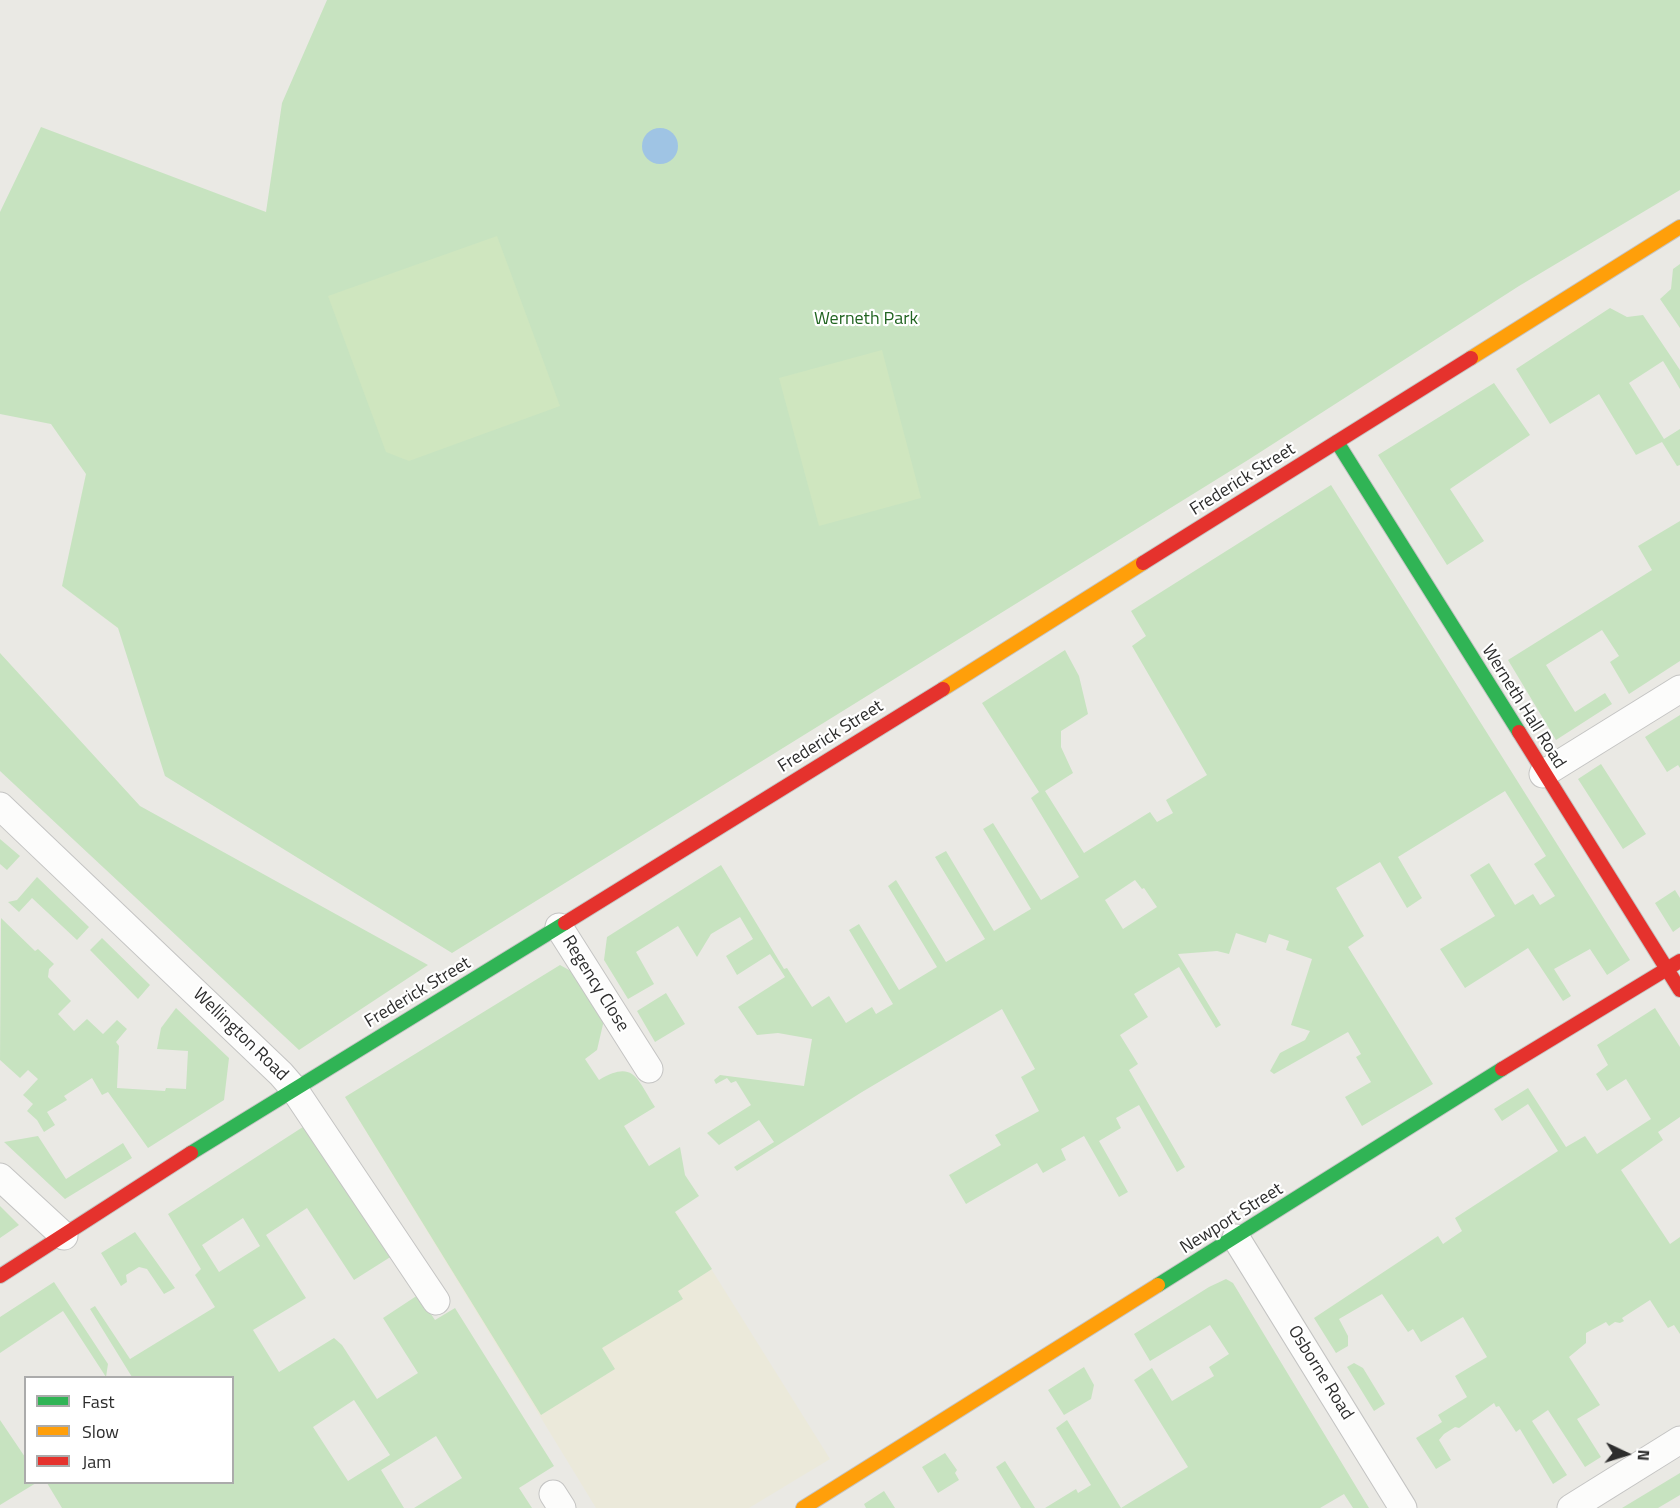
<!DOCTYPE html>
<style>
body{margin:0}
#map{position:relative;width:1680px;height:1508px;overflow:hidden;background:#eae9e4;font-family:"Titillium Web",sans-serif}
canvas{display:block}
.legend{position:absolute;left:24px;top:1376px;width:210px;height:108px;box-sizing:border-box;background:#fff;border:2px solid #ababab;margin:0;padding:8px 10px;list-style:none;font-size:18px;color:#2d2d2d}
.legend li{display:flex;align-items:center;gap:12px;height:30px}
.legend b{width:30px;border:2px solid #ababab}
.north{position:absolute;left:1596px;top:1424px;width:60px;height:60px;-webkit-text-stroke:4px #fff;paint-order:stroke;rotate:94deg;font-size:16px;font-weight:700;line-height:24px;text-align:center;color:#2d2d2d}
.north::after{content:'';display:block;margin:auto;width:21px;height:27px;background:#2d2d2d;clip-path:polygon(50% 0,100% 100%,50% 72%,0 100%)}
</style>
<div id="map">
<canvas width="1680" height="1508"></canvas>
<ul class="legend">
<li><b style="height:8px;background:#30b455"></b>Fast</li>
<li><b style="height:8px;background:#ff9f0a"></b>Slow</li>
<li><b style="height:8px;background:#e5322d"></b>Jam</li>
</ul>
<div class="north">N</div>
</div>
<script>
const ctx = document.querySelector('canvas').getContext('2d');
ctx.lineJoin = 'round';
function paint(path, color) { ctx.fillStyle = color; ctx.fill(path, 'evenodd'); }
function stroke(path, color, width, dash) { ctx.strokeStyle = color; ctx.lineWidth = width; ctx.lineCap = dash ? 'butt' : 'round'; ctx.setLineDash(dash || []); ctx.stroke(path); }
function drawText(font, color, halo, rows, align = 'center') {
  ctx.font = font + ' "Titillium Web",sans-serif'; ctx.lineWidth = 4.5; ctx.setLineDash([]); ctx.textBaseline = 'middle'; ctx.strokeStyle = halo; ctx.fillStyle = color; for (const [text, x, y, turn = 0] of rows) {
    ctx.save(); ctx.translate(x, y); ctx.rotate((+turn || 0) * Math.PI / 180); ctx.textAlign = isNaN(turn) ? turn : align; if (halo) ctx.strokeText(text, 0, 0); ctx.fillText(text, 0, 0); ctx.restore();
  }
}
const education = new Path2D(`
 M 345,1097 L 675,1211 L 830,1459 L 749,1508 L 596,1508 Z`);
const green = new Path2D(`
 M 327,0 L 1680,0 L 1680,190 L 1519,286 L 1248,460 L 452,953 L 165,776 L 118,628 L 62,586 L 86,474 L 51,424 L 0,414 L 0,212 L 41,127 L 266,212 L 282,103 Z
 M 1680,264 L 1680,328 L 1660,299 L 1671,289 L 1673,269 Z
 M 1610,308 L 1627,317 L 1643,315 L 1680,370 L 1680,389 L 1663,361 L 1629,383 L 1664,439 L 1680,429 L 1680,465 L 1677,466 L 1662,442 L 1636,455 L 1599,394 L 1550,424 L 1516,369 Z
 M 1494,383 L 1530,435 L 1450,489 L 1484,541 L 1447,565 L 1378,455 Z
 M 1331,485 L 1630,960 L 1607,975 L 1590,949 L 1554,969 L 1571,996 L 1563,1001 L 1528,948 L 1465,988 L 1440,949 L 1495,916 L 1470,875 L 1489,863 L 1515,905 L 1533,894 L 1540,905 L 1555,896 L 1534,864 L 1546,856 L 1505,791 L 1398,857 L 1422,898 L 1407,908 L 1380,862 L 1336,888 L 1364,936 L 1348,947 L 1433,1084 L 1362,1126 L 1345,1097 L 1371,1082 L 1356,1057 L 1361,1054 L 1348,1032 L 1274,1074 L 1270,1071 L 1280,1053 L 1305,1040 L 1310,1031 L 1291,1025 L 1312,959 L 1286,950 L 1289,941 L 1269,934 L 1266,943 L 1236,933 L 1229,954 L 1217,951 L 1178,954 L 1221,1025 L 1216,1028 L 1179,967 L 1134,994 L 1148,1017 L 1120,1035 L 1138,1064 L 1129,1070 L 1185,1167 L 1177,1172 L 1139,1105 L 1116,1118 L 1121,1128 L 1099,1141 L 1128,1192 L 1119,1197 L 1084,1136 L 1061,1149 L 1066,1160 L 1043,1173 L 1037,1163 L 966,1204 L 949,1175 L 1001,1145 L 995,1135 L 1039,1111 L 1021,1077 L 1035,1069 L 1002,1009 L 862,1092 L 737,1171 L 734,1167 L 774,1142 L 759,1120 L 719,1145 L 707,1133 L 751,1105 L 736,1081 L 731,1083 L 727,1078 L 716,1084 L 714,1080 L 720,1075 L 804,1086 L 812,1039 L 778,1033 L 757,1035 L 738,1007 L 785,977 L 770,954 L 737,975 L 726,956 L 753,939 L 740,917 L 711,934 L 697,957 L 678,926 L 636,952 L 654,984 L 628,999 L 604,960 L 607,937 L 721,865 L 784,969 L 787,968 L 812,1007 L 829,996 L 846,1023 L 872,1007 L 876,1014 L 893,1004 L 849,930 L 859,924 L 899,990 L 937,967 L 888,886 L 896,880 L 946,962 L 985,939 L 935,857 L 946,851 L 994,931 L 1031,909 L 983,829 L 993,823 L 1041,900 L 1079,877 L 1031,798 L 1039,792 L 982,703 L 1065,650 L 1079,676 L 1088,714 L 1061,731 L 1061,747 L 1073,773 L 1045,791 L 1084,853 L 1150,812 L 1157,822 L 1173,813 L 1166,800 L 1207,775 L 1132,646 L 1146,636 L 1131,611 ZM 1135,880 L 1142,889 L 1144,888 L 1157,907 L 1123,929 L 1105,900 Z
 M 1680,521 L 1680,661 L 1629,694 L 1610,662 L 1619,656 L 1602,630 L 1546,665 L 1575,712 L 1605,693 L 1612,704 L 1556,740 L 1508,660 L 1652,570 L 1638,546 Z
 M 0,653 L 140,806 L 428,965 L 299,1050 L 0,771 Z
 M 1680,715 L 1680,768 L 1678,765 L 1667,772 L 1645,737 Z
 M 1601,764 L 1646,834 L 1623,849 L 1578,779 Z
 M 0,839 L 20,856 L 7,870 L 0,864 Z
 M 37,877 L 89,927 L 77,940 L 32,898 L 19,912 L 8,902 L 17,900 Z
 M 1675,890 L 1680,898 L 1680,927 L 1673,932 L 1655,903 Z
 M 1,918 L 35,951 L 38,949 L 54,964 L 49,969 L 48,977 L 71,1001 L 58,1014 L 74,1031 L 87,1019 L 103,1034 L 117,1020 L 127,1029 L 116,1042 L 119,1046 L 117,1088 L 165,1091 L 166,1088 L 186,1089 L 188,1051 L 157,1049 L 161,1028 L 176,1008 L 229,1058 L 224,1100 L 148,1148 L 108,1092 L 102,1095 L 92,1078 L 64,1096 L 67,1100 L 47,1112 L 55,1125 L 44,1132 L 37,1120 L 27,1111 L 33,1104 L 23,1095 L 38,1079 L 28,1070 L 20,1078 L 0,1060 Z
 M 102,938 L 150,985 L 138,999 L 90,950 Z
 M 560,965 L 578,975 L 604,1020 L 597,1050 L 585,1059 L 599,1080 C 634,1059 637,1079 655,1107 L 624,1126 L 649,1166 L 680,1147 L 685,1175 L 699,1196 L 675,1212 L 712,1269 L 678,1291 L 683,1299 L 602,1348 L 615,1369 L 541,1415 L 345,1097 Z
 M 666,993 L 685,1024 L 655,1042 L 637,1011 Z
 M 1655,1008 L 1680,1047 L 1680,1117 L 1658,1132 L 1663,1140 L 1621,1170 L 1670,1244 L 1680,1237 L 1680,1334 L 1674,1325 L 1668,1328 L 1650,1300 L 1622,1318 L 1624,1321 L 1620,1323 L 1615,1322 L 1609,1326 L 1606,1322 L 1586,1333 L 1586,1343 L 1569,1357 L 1600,1405 L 1577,1419 L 1601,1457 L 1585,1467 L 1548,1410 L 1532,1421 L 1567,1475 L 1553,1484 L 1520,1429 L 1516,1432 L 1499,1406 L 1496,1407 L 1494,1403 L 1459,1428 L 1455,1427 L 1444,1434 L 1439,1440 L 1451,1460 L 1436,1469 L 1416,1438 L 1442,1422 L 1438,1415 L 1467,1397 L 1455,1376 L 1487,1357 L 1463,1317 L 1421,1342 L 1413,1329 L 1408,1332 L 1382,1294 L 1339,1319 L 1348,1336 L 1348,1346 L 1336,1353 L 1314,1318 L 1438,1236 L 1443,1244 L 1462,1231 L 1455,1218 L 1558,1151 L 1528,1104 L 1502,1121 L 1494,1109 L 1528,1088 L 1566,1147 L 1585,1136 L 1597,1154 L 1651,1119 L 1626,1079 L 1607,1091 L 1596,1074 L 1608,1065 L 1597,1045 Z
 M 306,1125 L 392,1256 L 354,1280 L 307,1208 L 266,1235 L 306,1298 L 253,1330 L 279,1372 L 334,1338 L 342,1345 L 377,1399 L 418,1373 L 383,1318 L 418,1295 L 435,1320 L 455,1308 L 554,1466 L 519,1488 L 532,1508 L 414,1508 L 462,1478 L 436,1436 L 381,1470 L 404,1508 L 62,1508 L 47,1483 L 232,1482 L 232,1378 L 132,1377 L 90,1309 L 95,1306 L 130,1359 L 215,1307 L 195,1275 L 201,1269 L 168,1214 ZM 243,1218 L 260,1246 L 219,1272 L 202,1245 ZM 354,1400 L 390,1455 L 348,1481 L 313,1427 Z
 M 38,1136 L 66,1179 L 123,1143 L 132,1158 L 65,1199 L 4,1142 Z
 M 0,1206 L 19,1225 L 0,1238 Z
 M 135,1232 L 175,1288 L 164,1294 L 147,1269 L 139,1267 L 126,1275 L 127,1282 L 121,1286 L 101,1253 Z
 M 1226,1279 L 1233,1283 L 1369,1508 L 1353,1508 L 1344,1494 L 1320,1508 L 1045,1508 L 1076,1489 L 1078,1493 L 1091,1485 L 1056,1428 L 1067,1420 L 1121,1508 L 1188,1467 L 1134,1380 L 1152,1368 L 1172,1401 L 1214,1376 L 1209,1367 L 1229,1354 L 1210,1325 L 1150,1361 L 1134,1334 L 1209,1287 Z
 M 54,1282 L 108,1364 L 106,1377 L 63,1311 L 0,1353 L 0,1317 Z
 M 1354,1363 L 1363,1368 L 1385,1404 L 1374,1411 L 1347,1367 Z
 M 1084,1367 L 1094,1385 L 1091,1399 L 1064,1415 L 1048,1390 Z
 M 0,1420 L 25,1457 L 26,1482 L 36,1483 L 0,1505 Z
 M 945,1453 L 957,1470 L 955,1473 L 959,1480 L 938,1493 L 922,1467 Z
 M 1005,1461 L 1035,1508 L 1021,1508 L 996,1467 Z
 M 1680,1473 L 1680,1495 L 1658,1508 L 1622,1508 Z
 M 884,1491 L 895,1508 L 866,1508 L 864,1504 Z`);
const pitch = new Path2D(`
 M 497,236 L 560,406 L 409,461 L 386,452 L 328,296 Z
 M 882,350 L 921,498 L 819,526 L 779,378 Z`);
const water = new Path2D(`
 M642 146a18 18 0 1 1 36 0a18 18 0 1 1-36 0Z`);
const street = new Path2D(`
 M 1543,774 L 1680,689
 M 0,806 L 281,1074 L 294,1089 L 436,1301
 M 559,927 L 649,1069
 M 0,1177 L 64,1236
 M 1236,1238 L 1403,1508
 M 553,1494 L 562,1508
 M 1571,1508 L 1680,1440`);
const fast = new Path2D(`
 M 1337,442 L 1519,732
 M 191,1153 L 565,923
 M 1158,1285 L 1502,1069`);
const slow = new Path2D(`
 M 1471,358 L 1680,227
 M 943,689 L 1143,563
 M 803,1508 L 1158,1285`);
const jam = new Path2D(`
 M 1143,563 L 1471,358
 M 1519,732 L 1680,990
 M 565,923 L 943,689
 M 1502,1069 L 1680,961
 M 0,1276 L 191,1153`);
const parkNames = [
 ["Werneth Park",866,320]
];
const streetNames = [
 ["Frederick Street",1243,480,-32],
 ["Werneth Hall Road",1523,707,58],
 ["Frederick Street",831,737,-32],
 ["Regency Close",595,984,58],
 ["Frederick Street",418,993,-31],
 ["Wellington Road",240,1035,44],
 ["Newport Street",1232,1219,-32],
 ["Osborne Road",1320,1373,58]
];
paint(education, '#ebe9da');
paint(green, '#c7e3c0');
paint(pitch, '#cfe6bf');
paint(water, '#9fc4e4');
stroke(street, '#c4c4c3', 29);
stroke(fast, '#c4c4c3', 16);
stroke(slow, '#c4c4c3', 16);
stroke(jam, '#c4c4c3', 16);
stroke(street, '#fcfcfb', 27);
stroke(fast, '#30b455', 14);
stroke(slow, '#ff9f0a', 14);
stroke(jam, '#e5322d', 14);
drawText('18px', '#226522', '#fff', parkNames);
drawText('18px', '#2d2d2d', '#fff', streetNames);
</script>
